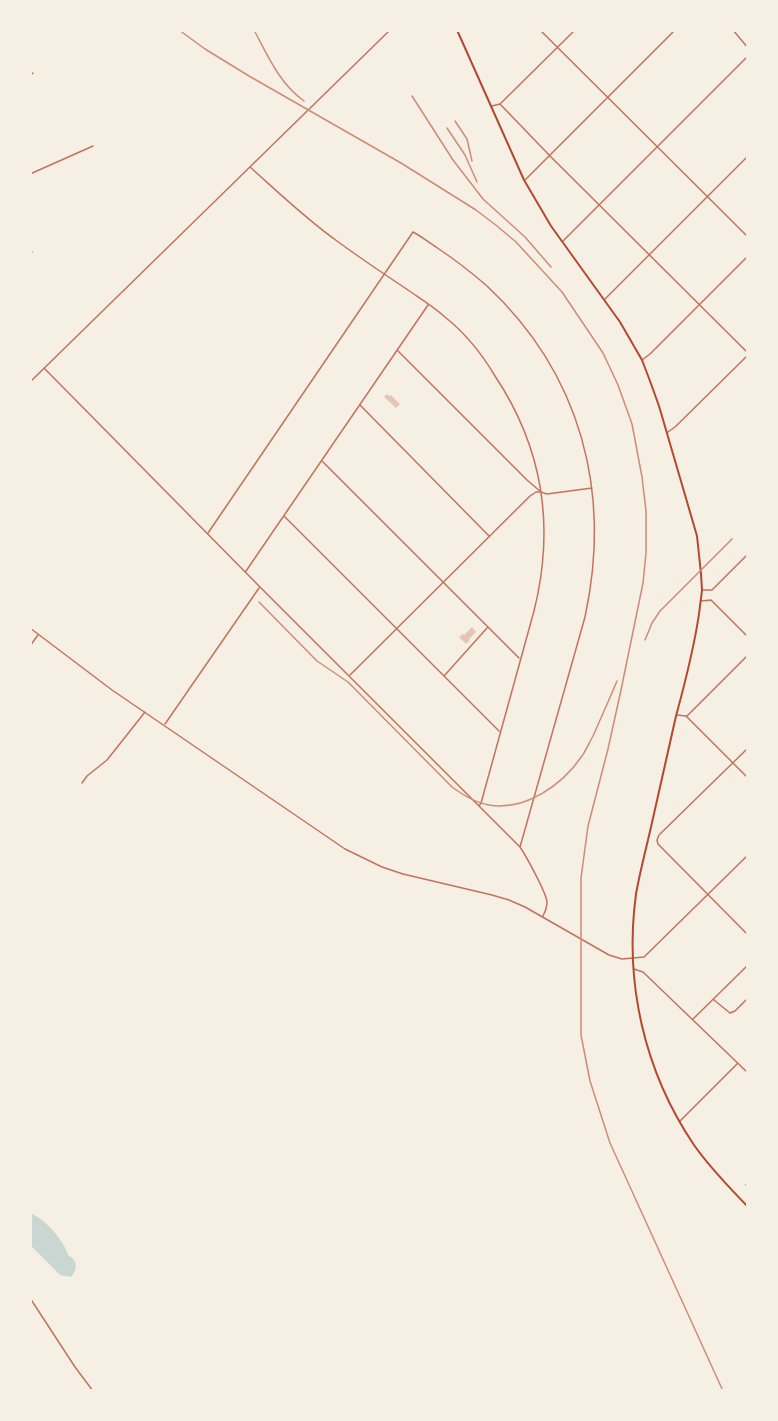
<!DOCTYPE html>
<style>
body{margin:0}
#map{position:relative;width:778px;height:1421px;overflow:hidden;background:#f6efe4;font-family:"PT Sans",sans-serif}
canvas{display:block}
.frame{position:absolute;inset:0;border:32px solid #f6efe4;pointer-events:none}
</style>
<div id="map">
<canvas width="778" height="1421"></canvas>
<div class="frame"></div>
</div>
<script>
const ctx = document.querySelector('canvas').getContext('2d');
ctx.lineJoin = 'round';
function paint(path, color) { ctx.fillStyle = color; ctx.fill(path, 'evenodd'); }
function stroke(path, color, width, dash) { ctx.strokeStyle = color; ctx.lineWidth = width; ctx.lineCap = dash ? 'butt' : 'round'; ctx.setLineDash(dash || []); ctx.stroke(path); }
const water = new Path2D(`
 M 32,1214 C 45,1219 65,1242 68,1255 C 78,1261 78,1268 71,1277 L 60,1275 L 30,1245 L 30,1218 Z`);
const building = new Path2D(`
 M 387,394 L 389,396 L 391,395 L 400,404 L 396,408 L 384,397 Z
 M 472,627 L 476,632 L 469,639 L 470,640 L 466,644 L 459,637 L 463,634 L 464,635 Z`);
const minor = new Path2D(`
 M 540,30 L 748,237
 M 30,76 L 33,73
 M 500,104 L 550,156 L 748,353
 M 492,106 L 500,104 L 575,30
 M 250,167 C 278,192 306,219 337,241 C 360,258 384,274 408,290 C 421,299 434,307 445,317 C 465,333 482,354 495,376 C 543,448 555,527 534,611 L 481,803 L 479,806
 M 30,174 L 93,146
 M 525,180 L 675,30
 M 563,241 L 748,56
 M 30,252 L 32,252
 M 605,299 L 748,156
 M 398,351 L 527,480 L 541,492 L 547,494 L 592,488
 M 642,360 L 650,354 L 748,256
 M 44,368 L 260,587 L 520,847 C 526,856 546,892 547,902 C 547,907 545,912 543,916
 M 30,382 L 390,30
 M 360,405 L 489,536
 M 668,432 L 675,427 L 748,355
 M 322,461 L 519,658
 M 284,516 L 499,731
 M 208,533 L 413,232 C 421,236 428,242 436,247 C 454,259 471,272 487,286 C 581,374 612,492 585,617 L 520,847
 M 246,571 L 428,305
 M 701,601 L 711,600 L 748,637
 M 30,628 L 112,690 L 345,849 L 382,867 L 403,874 L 492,895 L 509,900 L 525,907 L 609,955 L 622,959 L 644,957 L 748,855
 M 30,646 L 38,635
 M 350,675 L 530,496 L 536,492 L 539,492
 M 444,676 L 487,628
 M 677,715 L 686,716 L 748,778
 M 687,716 L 748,655
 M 165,724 L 259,588
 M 82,783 L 87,776 L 107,760 L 145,712
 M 660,834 L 748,748
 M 659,835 L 657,840 L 658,844 L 748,935
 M 634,969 L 643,972 L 748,1073
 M 714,1000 L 730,1013 L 735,1011 L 748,998
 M 693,1019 L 748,965
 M 680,1121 L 738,1063
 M 746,1185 L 748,1182
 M 30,1298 L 75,1367 L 93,1391`);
const tertiary = new Path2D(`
 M 733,30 L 748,48
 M 703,590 L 712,590 L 748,554`);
const primary = new Path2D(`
 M 457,30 L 524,180 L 551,226 L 620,322 L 642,360 L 650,381 L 659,406 L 697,536 L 701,574 L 702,590 L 699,614 C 694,648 685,683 676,716 C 668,753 659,790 651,827 C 646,849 640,871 636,894 C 624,982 644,1071 694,1145 C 710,1168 729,1187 748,1207`);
const rail = new Path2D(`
 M 179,30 L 205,49 L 249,76 L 401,163 L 476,210 L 497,226 L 516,242 L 562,292 L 603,353 L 618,385 L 632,424 L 642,477 L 646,511 L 646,553 L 643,583 L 621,690 L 608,749 L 588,826 L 581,878 L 581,1035 L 590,1081 L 610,1143 L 723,1391
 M 254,30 C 268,56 279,83 304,101
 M 412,96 L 453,160 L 483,199 L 525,237 L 551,267
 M 455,121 L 467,139 L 472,161
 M 447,128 L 465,155 L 477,182
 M 259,602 L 317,661 L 348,682 L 452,787 C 463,795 476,803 489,805 C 526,811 562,785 582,756 C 586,750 589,743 593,736 C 601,718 609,700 617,681
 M 645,640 L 652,623 L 660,611 L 732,539`);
paint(water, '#c9d6d2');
paint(building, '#e6c5b7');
stroke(minor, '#c5725c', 1.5);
stroke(tertiary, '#c5725c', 1.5);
stroke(primary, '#b5482f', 2);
stroke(rail, '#cf8b77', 1.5);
</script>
